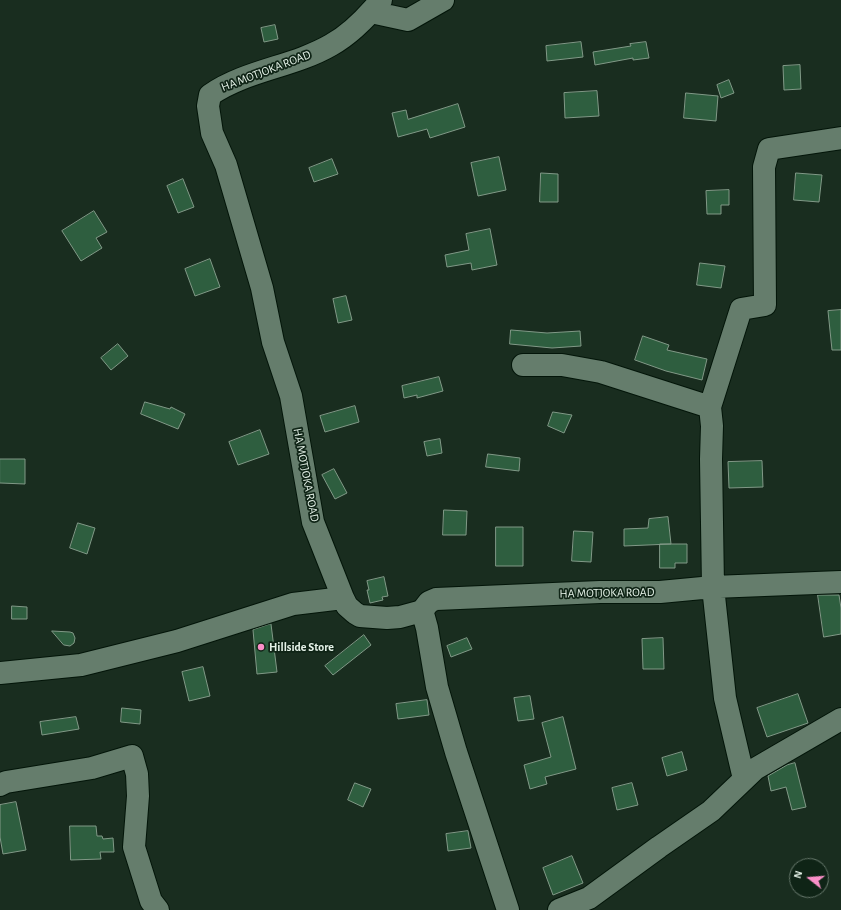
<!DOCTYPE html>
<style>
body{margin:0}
#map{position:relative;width:841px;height:910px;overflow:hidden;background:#192d1f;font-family:"Alegreya Sans",sans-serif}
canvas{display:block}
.north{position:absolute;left:789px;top:858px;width:40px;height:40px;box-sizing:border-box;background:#0f2416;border:1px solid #65766a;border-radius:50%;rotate:287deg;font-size:11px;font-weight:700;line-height:16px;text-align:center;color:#e5f2e8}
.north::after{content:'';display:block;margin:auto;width:14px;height:18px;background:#fa8fc8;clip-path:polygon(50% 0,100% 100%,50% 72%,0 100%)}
</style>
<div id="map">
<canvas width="841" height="910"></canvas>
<div class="north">N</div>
</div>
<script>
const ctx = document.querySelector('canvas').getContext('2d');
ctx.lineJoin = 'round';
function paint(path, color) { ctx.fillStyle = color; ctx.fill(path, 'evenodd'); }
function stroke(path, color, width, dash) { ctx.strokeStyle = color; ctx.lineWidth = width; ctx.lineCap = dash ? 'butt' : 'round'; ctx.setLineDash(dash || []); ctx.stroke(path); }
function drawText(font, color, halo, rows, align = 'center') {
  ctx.font = font + ' "Alegreya Sans",sans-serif'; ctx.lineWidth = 3.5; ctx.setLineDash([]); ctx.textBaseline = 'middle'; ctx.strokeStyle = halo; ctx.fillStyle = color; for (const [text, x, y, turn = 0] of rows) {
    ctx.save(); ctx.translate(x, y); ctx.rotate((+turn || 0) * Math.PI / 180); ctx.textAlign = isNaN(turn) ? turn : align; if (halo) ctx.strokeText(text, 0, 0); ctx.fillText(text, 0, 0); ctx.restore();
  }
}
const building = new Path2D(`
 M 275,25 L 278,39 L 264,42 L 261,28 Z
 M 581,42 L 583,57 L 547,61 L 546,46 Z
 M 646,42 L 649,58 L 633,60 L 633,58 L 595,65 L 593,52 L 631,46 L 630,44 Z
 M 800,65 L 801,89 L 784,90 L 783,66 Z
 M 729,80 L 734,93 L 721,98 L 717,85 Z
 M 597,91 L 599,116 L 565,118 L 564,93 Z
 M 686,93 L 718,96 L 716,121 L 684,118 Z
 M 458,104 L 465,127 L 430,138 L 427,129 L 398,137 L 392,113 L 406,110 L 408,119 Z
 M 499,157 L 506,190 L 478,196 L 471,163 Z
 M 332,159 L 338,174 L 314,182 L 309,168 Z
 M 541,173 L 558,174 L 558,202 L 540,202 Z
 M 796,173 L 822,175 L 819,202 L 794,200 Z
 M 183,179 L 194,207 L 178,213 L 167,186 Z
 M 729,190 L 729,205 L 721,205 L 721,214 L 707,214 L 706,191 Z
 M 94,211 L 107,232 L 96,238 L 102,248 L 81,261 L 62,231 Z
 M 490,229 L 497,265 L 472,270 L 471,263 L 447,267 L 445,255 L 469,250 L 466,234 Z
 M 210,259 L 220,287 L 195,296 L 185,269 Z
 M 700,263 L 725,266 L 721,288 L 697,285 Z
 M 346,296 L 352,320 L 338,323 L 333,299 Z
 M 841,310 L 841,350 L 832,350 L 828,311 Z
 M 511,330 L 547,333 L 580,331 L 581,346 L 552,348 L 510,344 Z
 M 643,336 L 669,345 L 667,350 L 707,359 L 702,380 L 666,371 L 635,360 Z
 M 118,344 L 128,356 L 111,370 L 101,358 Z
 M 439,377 L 443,391 L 417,398 L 417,395 L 404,398 L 402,386 Z
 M 145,402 L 170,409 L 171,407 L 185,414 L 178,429 L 141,414 Z
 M 355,406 L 359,422 L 325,432 L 320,416 Z
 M 553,412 L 572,415 L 564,433 L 548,426 Z
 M 260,430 L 269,454 L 238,465 L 229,442 Z
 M 440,439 L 442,453 L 427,456 L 424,442 Z
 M 488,454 L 520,458 L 519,471 L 486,467 Z
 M 0,459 L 25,459 L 25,484 L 0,483 Z
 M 762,461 L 763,487 L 729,488 L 728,462 Z
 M 334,469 L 347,493 L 335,499 L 322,475 Z
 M 444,510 L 467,511 L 466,535 L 443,535 Z
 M 668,517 L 671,544 L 624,546 L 624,529 L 648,528 L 649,519 Z
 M 78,523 L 95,528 L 87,554 L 70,548 Z
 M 496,527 L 523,527 L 523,566 L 496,566 Z
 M 574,531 L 593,532 L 591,562 L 572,561 Z
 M 660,544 L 687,544 L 687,563 L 675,563 L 675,568 L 660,568 Z
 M 384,577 L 388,596 L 382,597 L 383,600 L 370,603 L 367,590 L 369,590 L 367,581 Z
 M 818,595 L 839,595 L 841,608 L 841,634 L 824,637 Z
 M 12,606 L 27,607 L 27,619 L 12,619 Z
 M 271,624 L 277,672 L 257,674 L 253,630 Z
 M 52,631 L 70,632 L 73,633 L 75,638 L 74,643 L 70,646 L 64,645 Z
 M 364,635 L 371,645 L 333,675 L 325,666 Z
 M 467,638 L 472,649 L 451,657 L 447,646 Z
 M 663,638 L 664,669 L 643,669 L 642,639 Z
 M 203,667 L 210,696 L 189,701 L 182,672 Z
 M 798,694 L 808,723 L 767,737 L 757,708 Z
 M 530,696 L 534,719 L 518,721 L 514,698 Z
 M 427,700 L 429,715 L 398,719 L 396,704 Z
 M 122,708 L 141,710 L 140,724 L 121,722 Z
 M 76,717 L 79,729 L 42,735 L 40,722 Z
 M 563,717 L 576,769 L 545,777 L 547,784 L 530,789 L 524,765 L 551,757 L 542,723 Z
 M 682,752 L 687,770 L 667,776 L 662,758 Z
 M 795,763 L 806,807 L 792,810 L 786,787 L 771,791 L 768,776 L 787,765 Z
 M 355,783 L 371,789 L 363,807 L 348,800 Z
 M 632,783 L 638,805 L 617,810 L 612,788 Z
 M 16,802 L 26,850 L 3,854 L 0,837 L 0,805 Z
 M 70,826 L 96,826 L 97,836 L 102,836 L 103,839 L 113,838 L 114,852 L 100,852 L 101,859 L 71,860 Z
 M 468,831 L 471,848 L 448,851 L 446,834 Z
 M 572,856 L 583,883 L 553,895 L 543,868 Z`);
const minor = new Path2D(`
 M 381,0 C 367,17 351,34 331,45 C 293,67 246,70 210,95 L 208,106 L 212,133 L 226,165 L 262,288 L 273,342 L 291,396 L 313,522 L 343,598 L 347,606 L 355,613 L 360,616 L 387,618 L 400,617 L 422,611 L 429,602 L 436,599 L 600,592 L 660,592 L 713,587 L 841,582
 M 371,12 L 408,20 L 443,0
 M 523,365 L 562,365 L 601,372 L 710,407
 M 422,610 L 427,628 L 437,687 L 456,752 L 508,910
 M 0,673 L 81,665 L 177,641 L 293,604 L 343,598
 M 744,779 L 725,698 L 713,587 L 711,459 L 712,426 L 710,407 L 741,309 L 765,305 L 764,167 L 769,149 L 841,138
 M 0,785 L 6,782 L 92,768 L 132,756 L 137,774 L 138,796 L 134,847 L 151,901 L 158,910
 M 559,910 L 589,898 L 659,847 L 711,811 L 755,769 L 841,719`);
const markers = [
 [261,647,4,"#fa8fc8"]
];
const streetNames = [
 ["HA MOTJOKA ROAD",266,71,-21],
 ["HA MOTJOKA ROAD",306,475,79],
 ["HA MOTJOKA ROAD",607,593,-1]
];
const poiNames = [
 ["Hillside Store",269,647]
];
paint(building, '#2e5e3f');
stroke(building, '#819987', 1);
stroke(minor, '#031509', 24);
stroke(minor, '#657d6c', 22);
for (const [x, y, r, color] of markers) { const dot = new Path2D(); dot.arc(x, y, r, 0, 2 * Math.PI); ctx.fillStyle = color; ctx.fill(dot); stroke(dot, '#0f2416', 1.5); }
drawText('12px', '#e5f2e8', '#0f2416', streetNames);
drawText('bold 12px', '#e5f2e8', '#0f2416', poiNames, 'left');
</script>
